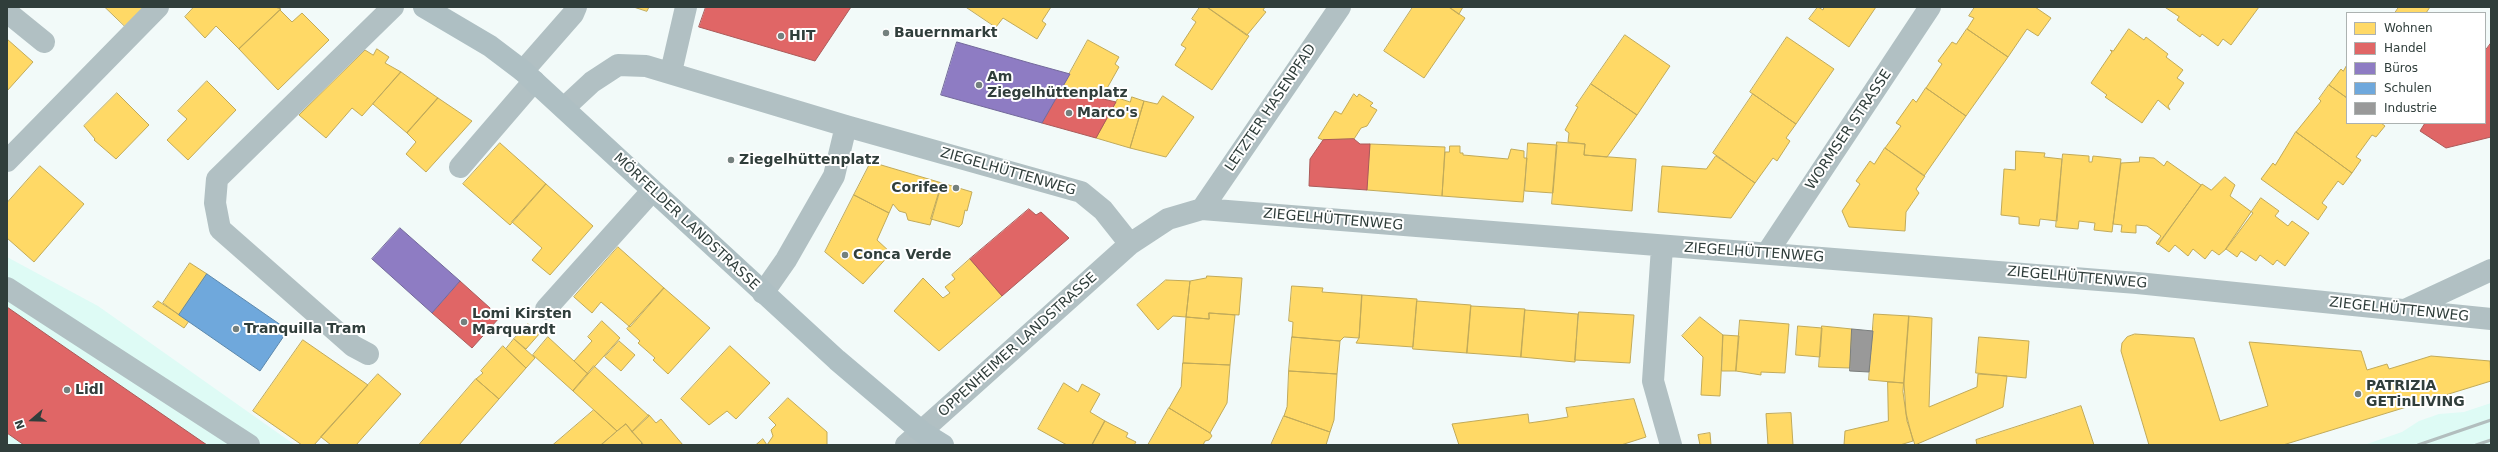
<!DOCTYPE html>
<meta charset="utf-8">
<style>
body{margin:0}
#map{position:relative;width:2498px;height:452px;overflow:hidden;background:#f2faf9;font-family:"DejaVu Sans",sans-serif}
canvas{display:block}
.frame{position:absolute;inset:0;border:8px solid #303e3b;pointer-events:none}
.legend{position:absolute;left:2346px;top:12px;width:140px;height:112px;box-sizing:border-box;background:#fff;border:1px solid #acb2b1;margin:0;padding:5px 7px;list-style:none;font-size:12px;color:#303e3b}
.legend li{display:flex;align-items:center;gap:8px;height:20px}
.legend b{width:20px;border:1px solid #acb2b1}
.north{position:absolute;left:12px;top:400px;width:40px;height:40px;-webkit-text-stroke:3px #fff;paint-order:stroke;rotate:250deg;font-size:11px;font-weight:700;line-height:16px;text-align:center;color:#303e3b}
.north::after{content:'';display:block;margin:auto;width:14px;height:18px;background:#303e3b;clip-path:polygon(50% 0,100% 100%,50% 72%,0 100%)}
</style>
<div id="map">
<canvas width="2498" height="452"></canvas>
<div class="frame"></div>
<ul class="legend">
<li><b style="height:11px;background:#ffd966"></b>Wohnen</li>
<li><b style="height:11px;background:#e06666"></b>Handel</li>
<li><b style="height:11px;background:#8e7cc3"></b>Büros</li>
<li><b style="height:11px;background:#6fa8dc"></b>Schulen</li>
<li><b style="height:11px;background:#999"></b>Industrie</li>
</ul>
<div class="north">N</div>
</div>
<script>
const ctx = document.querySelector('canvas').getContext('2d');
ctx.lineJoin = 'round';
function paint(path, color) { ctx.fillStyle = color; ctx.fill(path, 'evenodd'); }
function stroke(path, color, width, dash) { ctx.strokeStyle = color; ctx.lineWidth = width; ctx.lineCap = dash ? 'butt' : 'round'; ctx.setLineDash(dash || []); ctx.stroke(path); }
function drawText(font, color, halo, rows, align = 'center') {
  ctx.font = font + ' "DejaVu Sans",sans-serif'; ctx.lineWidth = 4; ctx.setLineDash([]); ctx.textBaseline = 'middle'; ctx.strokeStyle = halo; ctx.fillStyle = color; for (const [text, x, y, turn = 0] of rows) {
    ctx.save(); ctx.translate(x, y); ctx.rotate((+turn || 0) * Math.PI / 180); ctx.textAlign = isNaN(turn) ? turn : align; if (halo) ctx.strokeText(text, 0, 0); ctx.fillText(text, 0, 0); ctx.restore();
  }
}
const built = new Path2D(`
 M 7,257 L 98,306 L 295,445 L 7,445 Z
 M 2491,403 L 2491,445 L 2364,445 L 2402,432 L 2419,421 L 2439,414 L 2464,412 Z`);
const homes = new Path2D(`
 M 105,7 L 148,7 L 127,28 Z
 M 194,7 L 275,7 L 281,9 L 239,49 L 216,26 L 205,38 L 185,17 Z
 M 634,7 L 649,7 L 647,11 Z
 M 966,7 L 1051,7 L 1042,21 L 1046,24 L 1037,39 L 1003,18 L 996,27 Z
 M 1200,7 L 1207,7 L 1249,36 L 1212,90 L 1175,65 L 1186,48 L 1181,45 L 1196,22 L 1192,19 Z
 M 1207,7 L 1265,7 L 1263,10 L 1266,12 L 1247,35 Z
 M 1413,7 L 1449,7 L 1465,18 L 1424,78 L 1384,51 Z
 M 1449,7 L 1463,7 L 1459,14 Z
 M 1818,7 L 1823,10 L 1824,7 L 1876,7 L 1849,47 L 1809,19 Z
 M 1975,7 L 2035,7 L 2051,18 L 2038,36 L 2027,29 L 2008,57 L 1967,29 L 1974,18 L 1969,16 Z
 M 2165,7 L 2259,7 L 2231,45 L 2223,39 L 2218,46 L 2202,34 L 2200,37 L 2177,20 L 2179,17 Z
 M 2399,7 L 2430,7 L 2426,13 L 2395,13 Z
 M 280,10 L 292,22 L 302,13 L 329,40 L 278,90 L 239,49 Z
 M 1967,29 L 2008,57 L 1966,116 L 1926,88 L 1942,64 L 1938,61 L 1952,42 L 1956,44 Z
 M 2129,29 L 2144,40 L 2146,37 L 2168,54 L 2166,57 L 2183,70 L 2177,78 L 2184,83 L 2168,106 L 2170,110 L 2158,100 L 2142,123 L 2105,97 L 2107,95 L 2091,83 L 2112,52 L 2110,50 L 2113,51 Z
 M 1625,35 L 1670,66 L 1637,115 L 1591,84 Z
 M 1787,37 L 1834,69 L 1796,124 L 1750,92 Z
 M 7,39 L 33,62 L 7,91 Z
 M 1088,40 L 1119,57 L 1115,64 L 1119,67 L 1101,99 L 1061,89 Z
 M 377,49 L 389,57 L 385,63 L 401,72 L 362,116 L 352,108 L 326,138 L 299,115 L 365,50 L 373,55 Z
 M 2347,65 L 2347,98 L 2329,85 L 2341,69 L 2343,71 Z
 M 401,72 L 438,98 L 407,133 L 373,104 Z
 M 207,81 L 236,110 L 188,160 L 167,140 L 187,119 L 178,111 Z
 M 1591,84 L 1637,115 L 1607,157 L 1584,155 L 1585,144 L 1568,142 L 1569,133 L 1565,130 L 1578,107 L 1576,106 Z
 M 2329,85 L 2347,98 L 2347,123 L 2381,123 L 2385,126 L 2376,137 L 2372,135 L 2356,157 L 2361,160 L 2352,173 L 2296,132 L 2321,101 L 2319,99 Z
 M 1926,88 L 1966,116 L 1924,176 L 1885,148 L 1901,126 L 1896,123 L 1913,99 L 1916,102 Z
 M 117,93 L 149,125 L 116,159 L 94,140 L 95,139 L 84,126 Z
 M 1354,94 L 1357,97 L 1359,94 L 1373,103 L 1370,106 L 1377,110 L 1367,126 L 1361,128 L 1354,139 L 1323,140 L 1318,138 L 1335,111 L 1341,114 Z
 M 1753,94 L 1796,124 L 1786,138 L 1790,141 L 1777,161 L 1773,158 L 1755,183 L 1713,153 Z
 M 1163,96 L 1194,117 L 1166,157 L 1130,148 L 1144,101 L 1157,104 Z
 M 1132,97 L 1144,101 L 1130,148 L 1096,138 L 1118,98 L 1130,102 Z
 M 438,98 L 472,121 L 426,172 L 406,154 L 416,142 L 407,133 Z
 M 2296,132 L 2352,173 L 2343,185 L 2338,181 L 2322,203 L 2327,207 L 2318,220 L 2261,179 L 2273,163 L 2275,165 Z
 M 1557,142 L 1585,144 L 1584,155 L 1636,159 L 1632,211 L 1552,204 Z
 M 500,143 L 546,184 L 510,225 L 463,184 Z
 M 1528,143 L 1557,145 L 1553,193 L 1525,191 Z
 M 1370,144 L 1445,147 L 1442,196 L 1367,190 Z
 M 1450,146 L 1460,146 L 1460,153 L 1463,153 L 1463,155 L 1508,159 L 1511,149 L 1524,151 L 1524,158 L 1527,158 L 1523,202 L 1442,196 L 1445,152 L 1449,152 Z
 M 1885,148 L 1925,176 L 1916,189 L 1919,193 L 1906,212 L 1905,231 L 1849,227 L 1842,211 L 1860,184 L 1856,181 L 1870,161 L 1874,164 Z
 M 2016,151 L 2045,153 L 2044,157 L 2062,159 L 2057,221 L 2040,219 L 2039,226 L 2019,224 L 2019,217 L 2001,215 L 2004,169 L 2015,170 Z
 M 2063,154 L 2089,156 L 2089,162 L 2092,162 L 2093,156 L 2121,159 L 2112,232 L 2094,230 L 2095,223 L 2079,221 L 2078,229 L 2056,227 Z
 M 1716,156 L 1755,183 L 1731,218 L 1658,212 L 1662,166 L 1706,169 Z
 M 2140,157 L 2154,158 L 2164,166 L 2167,161 L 2201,185 L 2158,245 L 2156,243 L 2161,236 L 2147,226 L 2136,225 L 2136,233 L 2121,232 L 2122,225 L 2113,224 L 2121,163 L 2139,162 Z
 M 871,162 L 942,183 L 930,225 L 908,220 L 906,213 L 899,211 L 893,204 L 889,213 L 854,195 Z
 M 40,166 L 84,204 L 34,262 L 7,238 L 7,203 Z
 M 2225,177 L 2235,185 L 2230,196 L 2253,213 L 2226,249 L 2219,255 L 2212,250 L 2205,259 L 2193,249 L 2188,256 L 2175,245 L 2169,252 L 2158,244 L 2202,184 L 2211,190 Z
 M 942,183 L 972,192 L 967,211 L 965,210 L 962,224 L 959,227 L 931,219 Z
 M 546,184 L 593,226 L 550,275 L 532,260 L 542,248 L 512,222 Z
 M 854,195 L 889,213 L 877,240 L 891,253 L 863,284 L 825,252 Z
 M 2261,198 L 2279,211 L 2275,216 L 2288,226 L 2292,221 L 2309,233 L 2285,266 L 2277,260 L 2273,265 L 2260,255 L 2256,261 L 2241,251 L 2237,257 L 2226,249 Z
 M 618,247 L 664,288 L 630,327 L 601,302 L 592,313 L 574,297 Z
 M 970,259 L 1002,296 L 939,351 L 894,311 L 923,278 L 943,298 L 950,293 L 945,287 L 955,279 L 952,275 Z
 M 190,263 L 207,274 L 179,315 L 163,303 Z
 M 1207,276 L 1242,278 L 1239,315 L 1209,313 L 1209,319 L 1186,317 L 1190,281 L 1206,278 Z
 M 1166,280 L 1190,281 L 1186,317 L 1173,316 L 1158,330 L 1137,305 Z
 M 1292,286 L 1323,288 L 1322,292 L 1362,295 L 1359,338 L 1344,337 L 1340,341 L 1292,337 L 1293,322 L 1289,321 Z
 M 664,288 L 710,328 L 668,374 L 653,360 L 655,358 L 638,343 L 640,341 L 627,329 Z
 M 1362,295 L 1417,299 L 1413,347 L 1356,343 L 1359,338 Z
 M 158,301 L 189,321 L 184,328 L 153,307 Z
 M 1417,301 L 1471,305 L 1467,353 L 1413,349 Z
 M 1471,306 L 1525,309 L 1521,357 L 1467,353 Z
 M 1525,310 L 1578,314 L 1575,362 L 1521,357 Z
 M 1579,312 L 1634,315 L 1630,363 L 1575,360 Z
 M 1209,313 L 1235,315 L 1230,365 L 1183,363 L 1186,317 L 1209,319 Z
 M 1874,314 L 1909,316 L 1904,383 L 1869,380 Z
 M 1909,316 L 1932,318 L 1929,407 L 1977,387 L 1978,374 L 2007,376 L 2003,407 L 1915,445 L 1907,421 L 1903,392 Z
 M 1700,317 L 1723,335 L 1720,396 L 1701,395 L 1703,357 L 1682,336 Z
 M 1740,320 L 1789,324 L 1785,373 L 1761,372 L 1761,375 L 1736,371 Z
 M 602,321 L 620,338 L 588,374 L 574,361 L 592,341 L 588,337 Z
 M 528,324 L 540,333 L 526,349 L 514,339 Z
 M 1798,326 L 1822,328 L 1820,357 L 1796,355 Z
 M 1822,326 L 1852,329 L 1850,368 L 1819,367 Z
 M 2135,334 L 2194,338 L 2220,421 L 2268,406 L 2249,342 L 2361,351 L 2367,370 L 2387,364 L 2389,369 L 2431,356 L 2490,361 L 2491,381 L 2283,445 L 2149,445 L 2121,351 L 2122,343 L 2127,337 Z
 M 1723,335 L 1739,336 L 1736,371 L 1722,371 Z
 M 548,337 L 588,374 L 573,391 L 533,355 Z
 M 1292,337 L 1340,341 L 1337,374 L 1289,371 Z
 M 1979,337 L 2029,341 L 2026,378 L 1976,373 Z
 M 514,339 L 535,358 L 526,368 L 506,349 Z
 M 303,340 L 368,385 L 314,445 L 302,445 L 253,411 Z
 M 619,341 L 635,355 L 621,371 L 605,357 Z
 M 503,346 L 526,368 L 499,399 L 476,379 L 483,373 L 481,371 Z
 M 730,346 L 770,383 L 736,419 L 727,411 L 709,425 L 681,399 Z
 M 1183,363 L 1230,365 L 1227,403 L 1210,433 L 1169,408 L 1181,387 Z
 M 594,366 L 649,416 L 632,432 L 626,424 L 617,431 L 573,391 Z
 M 1289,371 L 1337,374 L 1334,420 L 1330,432 L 1284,416 L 1287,407 Z
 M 378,374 L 401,394 L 356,445 L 331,445 L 321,437 Z
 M 476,379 L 499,399 L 459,445 L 419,445 Z
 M 1888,382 L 1904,383 L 1906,413 L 1913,441 L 1900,445 L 1844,445 L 1845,431 L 1888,421 Z
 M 1064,383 L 1078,392 L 1082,384 L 1100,394 L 1090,412 L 1105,421 L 1092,445 L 1067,445 L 1038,429 Z
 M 788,398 L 827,432 L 827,445 L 767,445 L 773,436 L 771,430 L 776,425 L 769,418 Z
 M 1634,399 L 1646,437 L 1621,445 L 1459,445 L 1452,424 L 1528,414 L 1529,423 L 1550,420 L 1568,417 L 1566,408 Z
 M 2081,406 L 2094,445 L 1977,445 L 1976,440 Z
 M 1169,408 L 1210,433 L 1212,436 L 1209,440 L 1205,441 L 1203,445 L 1148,445 Z
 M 594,410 L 617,431 L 601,445 L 553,445 Z
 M 1791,413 L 1793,445 L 1768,445 L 1766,414 Z
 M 649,415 L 656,423 L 661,419 L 683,445 L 644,445 L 632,432 Z
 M 1284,416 L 1330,432 L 1326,445 L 1271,445 Z
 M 1105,421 L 1128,433 L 1126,437 L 1136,442 L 1134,445 L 1092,445 Z
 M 626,424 L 642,443 L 640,445 L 601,445 Z
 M 1710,433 L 1711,445 L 1700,445 L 1698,435 Z
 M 763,439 L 767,445 L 756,445 Z`);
const shops = new Path2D(`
 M 706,7 L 851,7 L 815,61 L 699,27 Z
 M 2491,43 L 2491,137 L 2446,148 L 2420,131 L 2425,123 L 2485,123 L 2485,51 Z
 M 1061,89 L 1116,102 L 1096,138 L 1042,123 Z
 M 1354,139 L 1360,144 L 1370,144 L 1367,190 L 1309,186 L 1310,159 L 1323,140 Z
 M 1029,209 L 1036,215 L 1041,212 L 1069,238 L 1002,296 L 970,259 Z
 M 460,281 L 500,317 L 472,348 L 432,313 Z
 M 7,307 L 66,348 L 207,445 L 24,445 L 7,433 Z`);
const offices = new Path2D(`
 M 957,42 L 1030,63 L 1070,74 L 1042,123 L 941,95 Z
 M 400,228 L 460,281 L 432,313 L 372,259 Z`);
const schools = new Path2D(`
 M 207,274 L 288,330 L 260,371 L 179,315 Z`);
const industry = new Path2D(`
 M 1852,329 L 1873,331 L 1869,372 L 1850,371 Z`);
const minor = new Path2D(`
 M 7,12 L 44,42
 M 523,71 L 573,14 L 576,7
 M 671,72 L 686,7
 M 564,108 L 592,82 L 618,65 L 646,66 L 846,126 L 1081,192 L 1103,210 L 1130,244
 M 7,161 L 158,7
 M 460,167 L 534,81
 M 1202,209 L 1340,7
 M 1662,247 L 1653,381 L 1671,445
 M 1767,253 L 1930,7
 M 7,288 L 249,445
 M 763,293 L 786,260 L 834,176 L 846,126
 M 546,309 L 652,191
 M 2405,310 L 2491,270
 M 368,354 L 353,346 L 220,229 L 215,203 L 217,179 L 393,7
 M 906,445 L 1130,244 L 1168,219 L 1202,209 L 2137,283 L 2491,319`);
const major = new Path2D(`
 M 424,7 L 490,46 L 523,71 L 837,360 L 922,432 L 943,445`);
const rail = new Path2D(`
 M 2418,445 L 2491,420
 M 2476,445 L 2491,440`);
const markers = [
 [886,33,4,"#74807e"],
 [781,36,4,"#74807e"],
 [979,85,4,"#74807e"],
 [1069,113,4,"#74807e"],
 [731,160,4,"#74807e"],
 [956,188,4,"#74807e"],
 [845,255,4,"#74807e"],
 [464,322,4,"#74807e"],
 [236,329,4,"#74807e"],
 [67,390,4,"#74807e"],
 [2358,394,4,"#74807e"]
];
const poiNames = [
 ["Bauernmarkt",894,33],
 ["HIT",789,36],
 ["Am",987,77],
 ["Ziegelhüttenplatz",987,93],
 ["Marco's",1077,113],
 ["Ziegelhüttenplatz",739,160],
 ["Corifee",948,188,"right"],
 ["Conca Verde",853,255],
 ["Lomi Kirsten",472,314],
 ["Marquardt",472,330],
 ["Tranquilla Tram",244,329],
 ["PATRIZIA",2366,386],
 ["GETinLIVING",2366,402],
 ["Lidl",75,390]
];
const streetNames = [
 ["LETZTER HASENPFAD",1271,108,-56],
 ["WORMSER STRASSE",1849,130,-56],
 ["ZIEGELHÜTTENWEG",1008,172,16],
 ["ZIEGELHÜTTENWEG",1333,220,5],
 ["MÖRFELDER LANDSTRASSE",686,222,43],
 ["ZIEGELHÜTTENWEG",1754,253,4],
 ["ZIEGELHÜTTENWEG",2077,278,5],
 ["ZIEGELHÜTTENWEG",2399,310,6],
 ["OPPENHEIMER LANDSTRASSE",1018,345,-42]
];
paint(built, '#defbf5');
paint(homes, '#ffd966');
stroke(homes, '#c1aa59', 1);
paint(shops, '#e06666');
stroke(shops, '#ab5a59', 1);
paint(offices, '#8e7cc3');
stroke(offices, '#72699a', 1);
paint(schools, '#6fa8dc');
stroke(schools, '#5c88ac', 1);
paint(industry, '#999');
stroke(industry, '#7a7e7d', 1);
stroke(minor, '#b1c0c3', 22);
stroke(major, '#aebfc3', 22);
stroke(rail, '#b2bebe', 3);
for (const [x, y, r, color] of markers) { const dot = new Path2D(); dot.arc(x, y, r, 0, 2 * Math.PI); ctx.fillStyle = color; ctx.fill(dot); stroke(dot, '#fff', 1.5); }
drawText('bold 14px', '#303e3b', '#fff', poiNames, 'left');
drawText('14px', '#303e3b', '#fff', streetNames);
</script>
